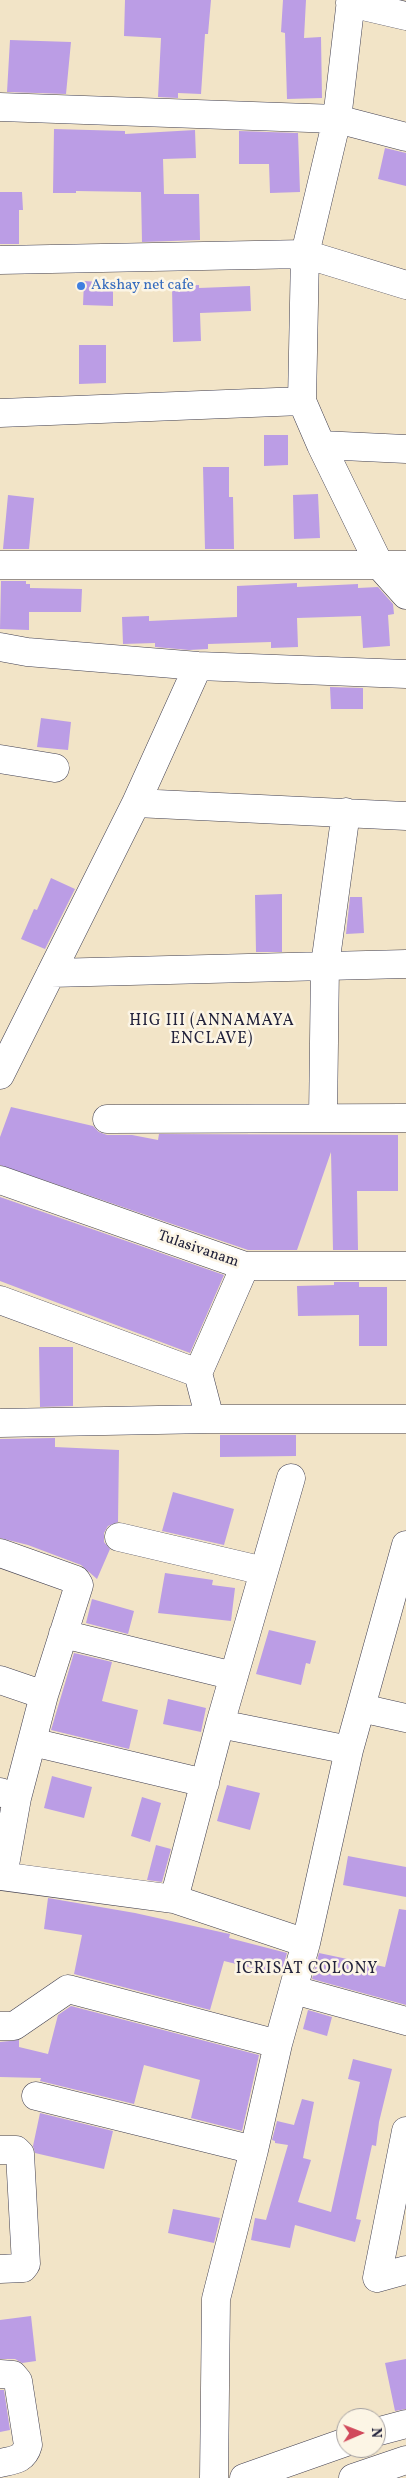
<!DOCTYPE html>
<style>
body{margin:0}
#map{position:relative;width:406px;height:2478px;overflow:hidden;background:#f2e4c7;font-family:Vollkorn,serif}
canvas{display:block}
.north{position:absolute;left:336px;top:2408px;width:50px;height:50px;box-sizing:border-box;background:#fcf5e5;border:1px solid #a5a1a1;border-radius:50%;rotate:89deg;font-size:14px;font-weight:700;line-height:20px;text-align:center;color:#22223b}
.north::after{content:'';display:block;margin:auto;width:18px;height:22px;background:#d1495b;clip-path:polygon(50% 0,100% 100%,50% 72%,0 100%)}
</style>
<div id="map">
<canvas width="406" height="2478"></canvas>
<div class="north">N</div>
</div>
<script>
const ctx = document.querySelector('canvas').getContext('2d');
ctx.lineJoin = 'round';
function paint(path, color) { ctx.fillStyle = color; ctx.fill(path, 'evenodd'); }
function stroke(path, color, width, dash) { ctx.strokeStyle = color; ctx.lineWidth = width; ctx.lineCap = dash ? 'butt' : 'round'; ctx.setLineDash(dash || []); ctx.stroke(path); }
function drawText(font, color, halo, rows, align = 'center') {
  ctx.font = font + ' Vollkorn,serif'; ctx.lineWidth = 5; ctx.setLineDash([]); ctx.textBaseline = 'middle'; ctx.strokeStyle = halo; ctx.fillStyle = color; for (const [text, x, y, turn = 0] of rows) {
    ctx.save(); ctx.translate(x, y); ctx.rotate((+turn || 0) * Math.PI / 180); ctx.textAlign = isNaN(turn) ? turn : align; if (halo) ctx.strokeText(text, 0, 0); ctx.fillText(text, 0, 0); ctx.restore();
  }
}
const building = new Path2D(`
 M 125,0 L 211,0 L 208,34 L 205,34 L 201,94 L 178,93 L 178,98 L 158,97 L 161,38 L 124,36 Z
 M 283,0 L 306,0 L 304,38 L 321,37 L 322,98 L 287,99 L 285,33 L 281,32 Z
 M 10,40 L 71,42 L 66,94 L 7,92 Z
 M 54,129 L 125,131 L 125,134 L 195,130 L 196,158 L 163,159 L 164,194 L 199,194 L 200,240 L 142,242 L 141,192 L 76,191 L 76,193 L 53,193 Z
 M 239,131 L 298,133 L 300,192 L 270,193 L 269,164 L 239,164 Z
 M 385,148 L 406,153 L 406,186 L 378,179 Z
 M 0,192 L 22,192 L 23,210 L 19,210 L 19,244 L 0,244 Z
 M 84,281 L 113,283 L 113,306 L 83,305 Z
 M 199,285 L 199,288 L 250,286 L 251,311 L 200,313 L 201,341 L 173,342 L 172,286 Z
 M 79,345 L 106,345 L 106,383 L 79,384 Z
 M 264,435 L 288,435 L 288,465 L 264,466 Z
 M 203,467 L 229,467 L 229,497 L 233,497 L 234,549 L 205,549 Z
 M 318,494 L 320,538 L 294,539 L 293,495 Z
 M 8,495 L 34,498 L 29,549 L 3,549 Z
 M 1,581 L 26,581 L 26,584 L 30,584 L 30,588 L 82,589 L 81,612 L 29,612 L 29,630 L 0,629 Z
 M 297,583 L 297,587 L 358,584 L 358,588 L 378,587 L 393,604 L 394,614 L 388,615 L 390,646 L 363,648 L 361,616 L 297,618 L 298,647 L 271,648 L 271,642 L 208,644 L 208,649 L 189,650 L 155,647 L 155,643 L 123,644 L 122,617 L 149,616 L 149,621 L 237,617 L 237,586 Z
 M 330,687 L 363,688 L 363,709 L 331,709 Z
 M 41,718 L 71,722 L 68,750 L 37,747 Z
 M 51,878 L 75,889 L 45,949 L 21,939 L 34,909 L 37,910 Z
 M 282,894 L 282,952 L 256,952 L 255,895 Z
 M 350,897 L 362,897 L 364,933 L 346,934 Z
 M 11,1107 L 93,1126 L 99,1132 L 107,1135 L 132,1135 L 158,1140 L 159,1134 L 398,1135 L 398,1191 L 357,1191 L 358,1250 L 333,1250 L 331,1152 L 297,1250 L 248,1250 L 0,1165 L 0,1137 Z
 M 0,1197 L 224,1275 L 190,1353 L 0,1281 Z
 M 334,1282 L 359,1282 L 359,1287 L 387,1287 L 387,1346 L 359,1346 L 359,1315 L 298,1316 L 297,1286 L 334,1285 Z
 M 39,1347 L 73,1347 L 73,1406 L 40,1407 Z
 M 220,1435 L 296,1435 L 296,1456 L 220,1457 Z
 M 55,1438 L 55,1447 L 119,1450 L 118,1522 L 108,1526 L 104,1533 L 104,1542 L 110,1549 L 97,1579 L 81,1565 L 28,1545 L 0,1538 L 0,1439 Z
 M 173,1492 L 234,1509 L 224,1545 L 162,1531 Z
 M 165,1573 L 213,1580 L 212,1585 L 235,1588 L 231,1621 L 158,1613 Z
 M 92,1599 L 134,1611 L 128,1634 L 86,1623 Z
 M 269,1630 L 316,1641 L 310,1664 L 306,1663 L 301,1685 L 256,1674 Z
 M 74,1653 L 112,1662 L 102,1701 L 138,1710 L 129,1749 L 51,1730 Z
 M 168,1699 L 206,1708 L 201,1732 L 163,1724 Z
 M 52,1776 L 92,1787 L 84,1818 L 44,1808 Z
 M 227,1785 L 260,1793 L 250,1830 L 217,1821 Z
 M 142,1797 L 161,1803 L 150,1842 L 131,1836 Z
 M 156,1845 L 171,1849 L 162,1882 L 147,1880 Z
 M 348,1856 L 406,1867 L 406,1897 L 343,1885 Z
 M 48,1898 L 135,1913 L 225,1933 L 230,1934 L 229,1938 L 287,1953 L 281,1975 L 224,1961 L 210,2010 L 74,1974 L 82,1935 L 44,1929 Z
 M 399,1909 L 406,1910 L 406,2005 L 312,1979 L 319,1953 L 385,1967 Z
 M 71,2006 L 259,2055 L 242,2131 L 191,2118 L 200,2080 L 144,2065 L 134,2104 L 40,2081 L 41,2078 L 0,2077 L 0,2042 L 19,2040 L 19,2047 L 48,2054 L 58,2015 Z
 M 308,2010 L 332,2017 L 327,2036 L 303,2029 Z
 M 353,2059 L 392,2069 L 379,2122 L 376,2146 L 372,2145 L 356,2219 L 361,2220 L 355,2242 L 295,2225 L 290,2248 L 251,2240 L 255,2218 L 266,2220 L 288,2145 L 275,2143 L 275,2141 L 272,2140 L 277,2121 L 294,2125 L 302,2099 L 314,2102 L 303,2158 L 311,2160 L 298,2202 L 331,2212 L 360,2082 L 348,2079 Z
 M 40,2113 L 113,2131 L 104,2169 L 35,2153 L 33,2146 Z
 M 173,2209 L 220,2218 L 214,2243 L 168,2233 Z
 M 31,2316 L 36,2361 L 22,2363 L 15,2359 L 0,2359 L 0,2320 Z
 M 406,2359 L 406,2409 L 395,2411 L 385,2363 Z
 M 0,2390 L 4,2390 L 10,2430 L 0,2432 Z`);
const minor = new Path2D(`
 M 351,0 L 337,119 L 305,254 L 302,401 L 321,445 L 380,566 L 406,595
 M 350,3 L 406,16
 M 0,107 L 337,119 L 406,137
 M 0,260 L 305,254 L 406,285
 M 0,413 L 302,401
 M 321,445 L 406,449
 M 0,565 L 406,565
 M 0,647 L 27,652 L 198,666 L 406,674
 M 0,759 L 55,768
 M 136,803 L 406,816
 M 51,973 L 406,964
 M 0,1075 L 136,803 L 198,666
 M 323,1118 L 325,965 L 346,812
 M 107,1119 L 406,1118
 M 0,1180 L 245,1266 L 406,1266
 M 0,1300 L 198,1373
 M 210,1419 L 198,1373 L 245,1266
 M 0,1423 L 210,1419 L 406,1419
 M 119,1537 L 264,1571
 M 0,1553 L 76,1580 L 79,1585 L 44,1695 L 17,1798
 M 63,1634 L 234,1676
 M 0,1680 L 44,1695
 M 361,1708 L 406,1718
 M 220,1724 L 349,1750
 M 32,1742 L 205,1783
 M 0,1792 L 17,1798 L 3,1876
 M 0,1876 L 174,1899 L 306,1943
 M 174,1899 L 220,1724 L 291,1478
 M 294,1990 L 406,2021
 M 0,2026 L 14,2026 L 68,1989 L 278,2044
 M 36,2096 L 254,2150
 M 406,2131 L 377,2278 L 406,2270
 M 0,2150 L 16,2150 L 20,2154 L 26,2264 L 23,2268 L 0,2269
 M 0,2374 L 13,2375 L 18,2381 L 28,2445 C 24,2460 14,2460 0,2463
 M 214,2478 L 216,2299 L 254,2150 L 278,2044 L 306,1943 L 349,1750 L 406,1545`);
const major = new Path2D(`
 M 376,2432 L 406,2424
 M 244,2478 L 346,2442
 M 353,2478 L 406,2460`);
const markers = [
 [81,286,5,"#3f7fe0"]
];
const shopNames = [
 ["Akshay net cafe",91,286]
];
const streetNames = [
 ["Tulasivanam",198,1250,19]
];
const neighbourhoodNames = [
 ["HIG III (ANNAMAYA",212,1022],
 ["ENCLAVE)",212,1040],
 ["ICRISAT COLONY",307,1970]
];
paint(building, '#bb9de5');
stroke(minor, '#413f50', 29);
stroke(major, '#413f50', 29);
stroke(minor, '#fff', 28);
stroke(major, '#fff', 28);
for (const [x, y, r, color] of markers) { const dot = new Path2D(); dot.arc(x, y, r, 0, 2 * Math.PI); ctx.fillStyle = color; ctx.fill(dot); stroke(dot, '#fcf5e5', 2); }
drawText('15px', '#366cbe', '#fcf5e5', shopNames, 'left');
drawText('15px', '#22223b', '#fcf5e5', streetNames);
ctx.letterSpacing = '1px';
drawText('16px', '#22223b', '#fcf5e5', neighbourhoodNames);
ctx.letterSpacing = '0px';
</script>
